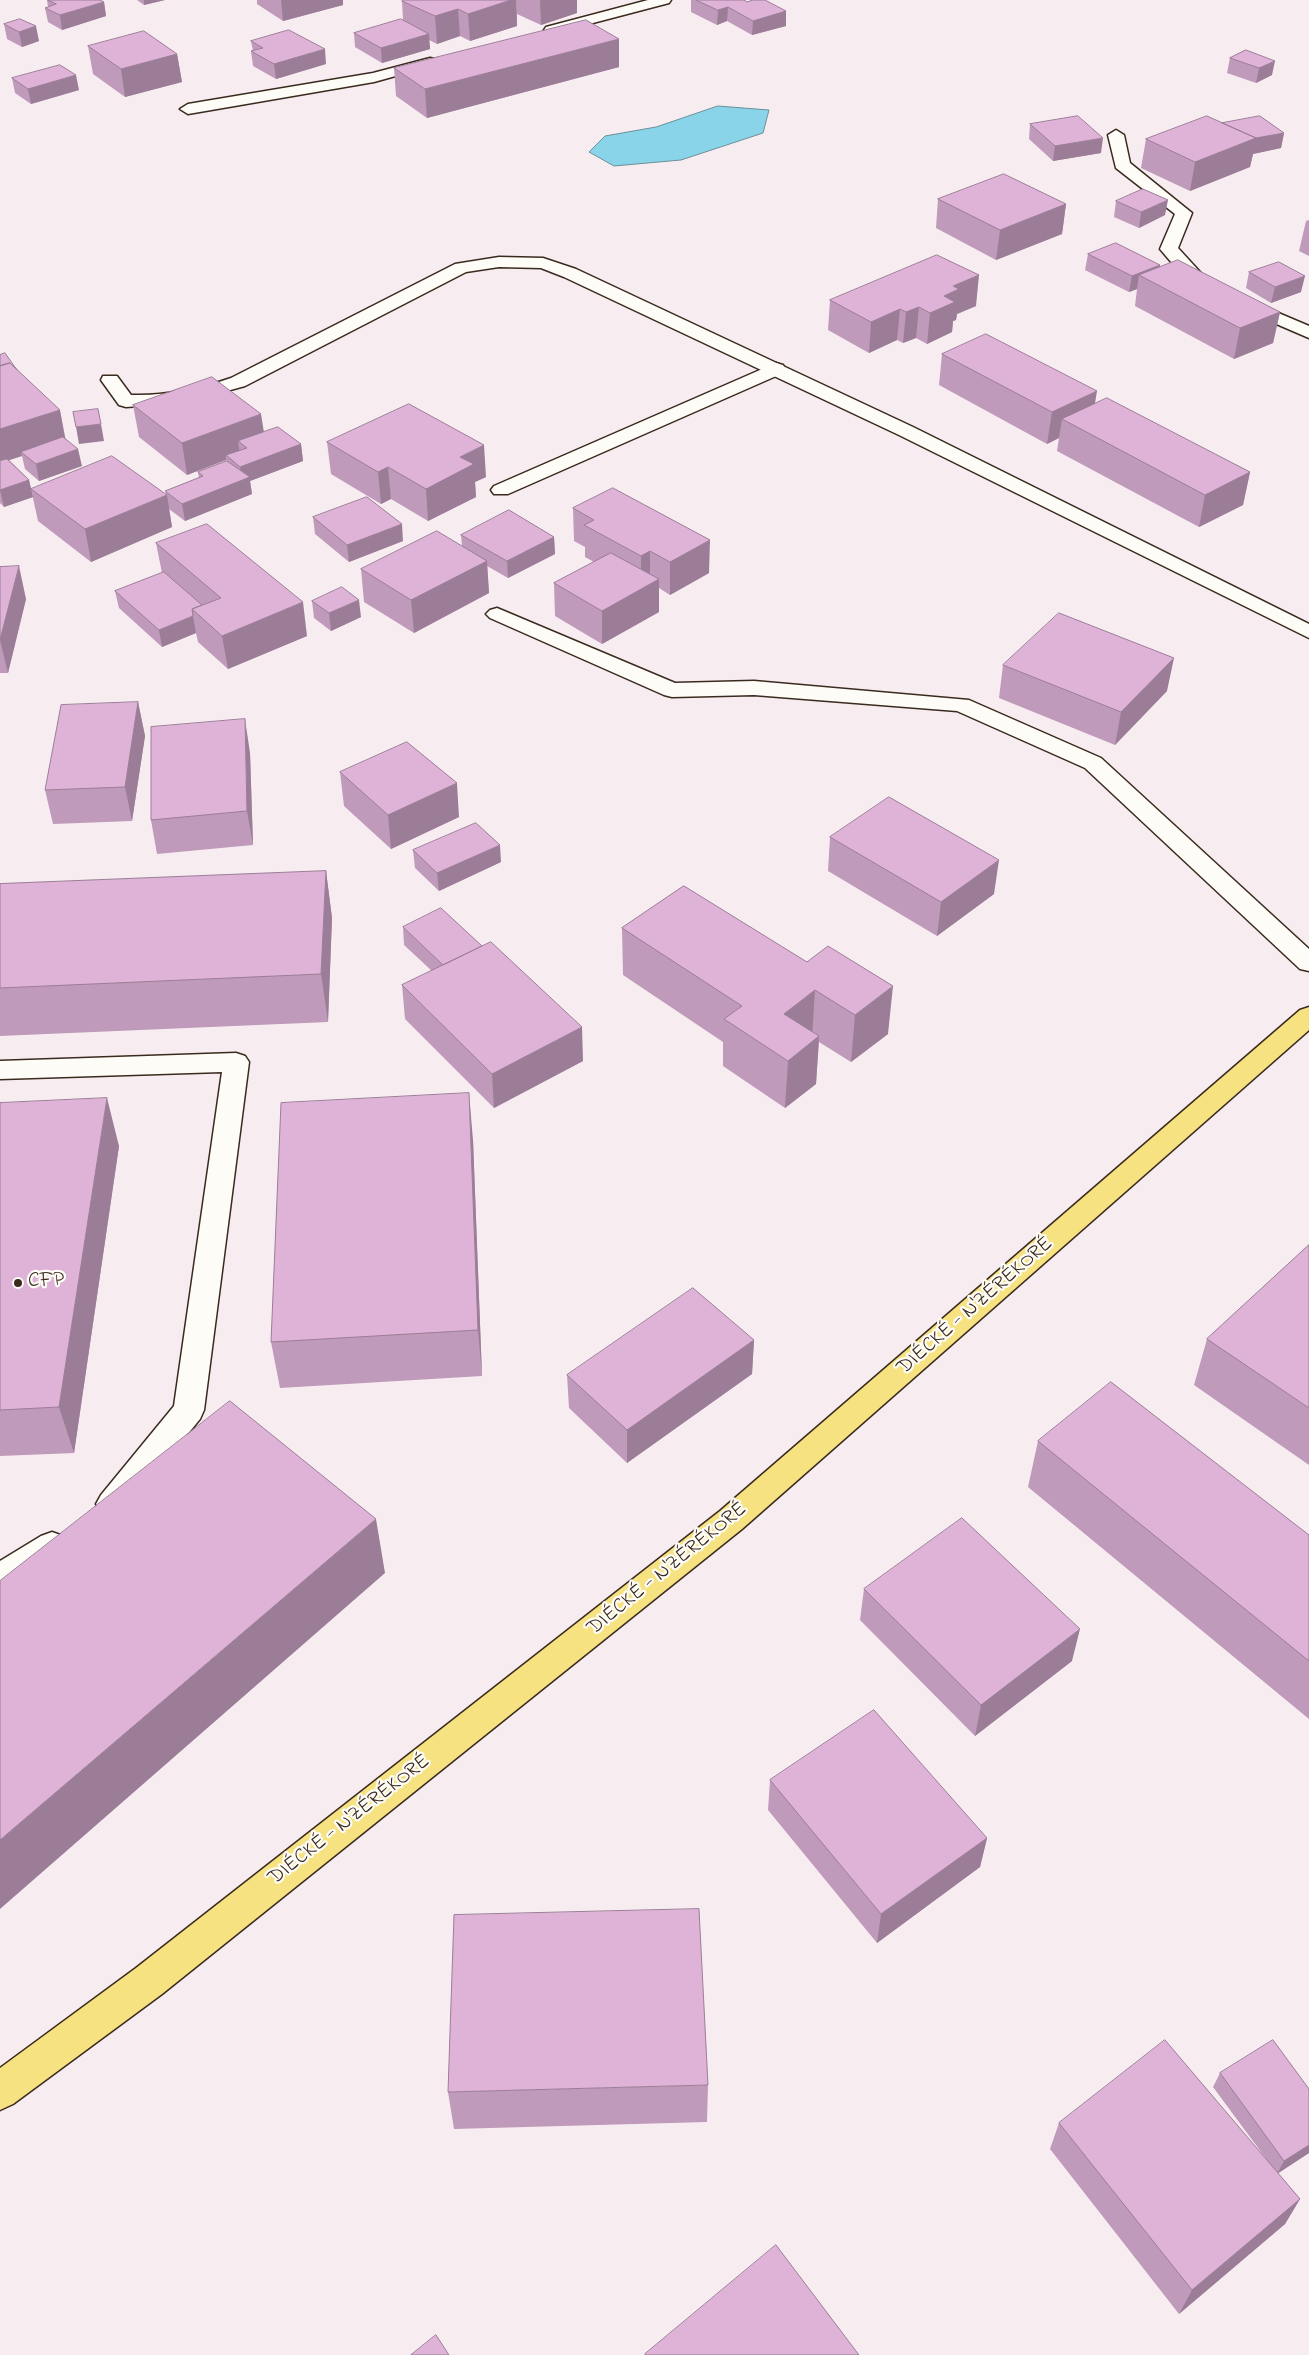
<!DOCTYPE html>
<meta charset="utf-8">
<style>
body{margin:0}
canvas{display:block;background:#f7edf1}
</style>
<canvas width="1309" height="2355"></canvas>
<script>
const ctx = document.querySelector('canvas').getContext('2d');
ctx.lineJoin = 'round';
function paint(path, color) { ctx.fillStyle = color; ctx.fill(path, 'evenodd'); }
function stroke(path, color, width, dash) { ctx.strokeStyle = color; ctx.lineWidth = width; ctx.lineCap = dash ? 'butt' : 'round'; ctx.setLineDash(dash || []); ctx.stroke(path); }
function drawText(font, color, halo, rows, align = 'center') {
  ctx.font = font + ' "Indie Flower",sans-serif'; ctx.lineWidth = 4.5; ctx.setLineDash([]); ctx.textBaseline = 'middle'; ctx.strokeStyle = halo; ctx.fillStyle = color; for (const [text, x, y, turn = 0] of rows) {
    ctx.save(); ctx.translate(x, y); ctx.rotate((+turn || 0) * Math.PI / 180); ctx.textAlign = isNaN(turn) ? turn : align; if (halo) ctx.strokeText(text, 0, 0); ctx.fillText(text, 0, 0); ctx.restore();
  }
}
const water = new Path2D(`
 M 718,106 L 769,110 L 763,133 L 681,160 L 614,166 L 589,152 L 605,136 L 656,127 Z`);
const service = new Path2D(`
 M 1116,130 L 1124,135 L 1130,163 L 1192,213 L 1178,248 L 1211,284 L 1214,288 L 1211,292 L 1205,293 L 1195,290 L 1160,249 L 1175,214 L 1116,168 L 1108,135 Z
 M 1243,298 L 1309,326 L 1309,338 L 1237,307 L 1234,303 L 1237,299 Z
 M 776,363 L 783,365 L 785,369 L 783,373 L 508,494 L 494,494 L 491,490 L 494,486 Z
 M 497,608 L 675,683 L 754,681 L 969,700 L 1101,758 L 1309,949 L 1309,971 L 1300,969 L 1085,768 L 957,711 L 754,695 L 672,697 L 664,695 L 490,618 L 486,614 L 490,610 Z
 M 236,1053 L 245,1056 L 249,1062 L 204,1410 L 200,1419 L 123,1513 L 112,1517 L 101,1513 L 96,1504 L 101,1495 L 174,1406 L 222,1072 L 0,1079 L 0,1061 Z
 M 52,1532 L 63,1536 L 68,1545 C 59,1562 19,1585 0,1592 L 0,1561 L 41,1536 Z`);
const minor = new Path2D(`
 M 648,0 L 671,0 L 669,3 L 551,34 L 544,30 L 546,27 Z
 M 430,58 L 435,59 L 437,62 L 435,65 L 374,82 L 188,114 L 180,109 L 188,104 L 373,73 Z
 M 499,257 L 543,258 L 576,269 L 913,427 L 1309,624 L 1309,638 L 899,435 L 564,277 L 541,268 L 499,267 L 466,272 L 245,386 L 183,403 L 126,407 L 119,405 L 101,380 L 103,376 L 117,376 L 131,395 C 166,396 199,389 231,378 L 455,264 Z`);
const trunk = new Path2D(`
 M 1309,1007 L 1309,1030 L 742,1529 L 162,1994 L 13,2104 L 0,2110 L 0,2068 L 136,1968 L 720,1511 L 1300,1010 Z`);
const wall = new Path2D(`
 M 47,0 L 104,2 L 106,16 L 62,30 L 48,22 L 45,8 L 48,7 Z
 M 137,0 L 165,0 L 144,5 Z
 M 257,0 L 343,0 L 343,5 L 283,21 L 257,4 Z
 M 403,0 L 577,0 L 577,13 L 541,25 L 517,14 L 517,26 L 470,41 L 460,36 L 437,44 L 429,40 L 430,49 L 382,63 L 355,47 L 354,33 L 403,20 L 402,1 Z
 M 691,0 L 744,0 L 747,2 L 786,11 L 786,26 L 752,35 L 727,21 L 717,25 L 691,12 Z
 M 4,24 L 39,41 L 22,47 L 7,39 Z
 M 251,41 L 326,64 L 276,79 L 253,66 L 251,51 L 253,51 Z
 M 88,46 L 177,54 L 182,82 L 125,97 L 93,74 Z
 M 1246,50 L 1272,75 L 1256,83 L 1227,73 L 1230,58 Z
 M 619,67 L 427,118 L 396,96 L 394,68 Z
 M 12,78 L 79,90 L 31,104 L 15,93 Z
 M 1030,124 L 1101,153 L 1053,161 L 1029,139 Z
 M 1284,133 L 1281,148 L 1253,154 L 1250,167 L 1190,191 L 1141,168 L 1146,139 Z
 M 938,199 L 1066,204 L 1062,234 L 996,260 L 936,228 Z
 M 1116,201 L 1165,215 L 1139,228 L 1114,217 Z
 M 1309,220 L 1309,256 L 1299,251 L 1306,221 Z
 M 1088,254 L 1160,267 L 1280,312 L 1273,343 L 1234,359 L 1135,306 L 1137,289 L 1129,292 L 1085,270 Z
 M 1249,272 L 1301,292 L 1271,303 L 1246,288 Z
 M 830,300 L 976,306 L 957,314 L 956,320 L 953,321 L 952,332 L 927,344 L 916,338 L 903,343 L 897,340 L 869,353 L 828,330 Z
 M 942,354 L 1095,403 L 1250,472 L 1243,505 L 1199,527 L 1057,451 L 1059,438 L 1047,444 L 939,385 Z
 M 0,355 L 66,439 L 82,466 L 39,481 L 25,469 L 22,456 L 9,460 L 29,480 L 33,497 L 4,507 L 0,503 Z
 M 133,405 L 264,432 L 301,444 L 303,461 L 250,481 L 252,494 L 185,521 L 169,509 L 172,527 L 91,562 L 38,521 L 31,489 L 166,494 L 165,491 L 199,478 L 198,472 L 227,461 L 226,460 L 187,475 L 139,437 Z
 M 327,442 L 486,477 L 475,482 L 476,497 L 428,521 L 391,499 L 381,504 L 331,474 Z
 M 573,508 L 709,573 L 670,595 L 659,588 L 659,612 L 602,644 L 555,616 L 554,583 L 594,562 L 585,557 L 585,547 L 574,541 Z
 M 313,517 L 403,541 L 349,562 L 315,534 Z
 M 461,535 L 554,537 L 555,554 L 508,578 L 487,566 L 489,593 L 414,633 L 364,602 L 361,569 L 462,546 Z
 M 156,543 L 307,636 L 228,669 L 198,642 L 196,633 L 162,647 L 119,608 L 115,591 L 162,573 Z
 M 0,567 L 26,599 L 8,673 L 0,673 Z
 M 312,601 L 361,617 L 331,631 L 314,618 Z
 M 1003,665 L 1167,691 L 1115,745 L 999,698 Z
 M 138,702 L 145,736 L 132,821 L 53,824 L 45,790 Z
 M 250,753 L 253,845 L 157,854 L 151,820 Z
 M 340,772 L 459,817 L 391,849 L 344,806 Z
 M 830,837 L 994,894 L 937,936 L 828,871 Z
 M 413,850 L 501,862 L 439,891 L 415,868 Z
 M 326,871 L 332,918 L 328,1022 L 0,1036 L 0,884 Z
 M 684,886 L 888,1034 L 851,1062 L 819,1042 L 816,1084 L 785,1108 L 723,1066 L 723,1042 L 623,975 L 622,928 Z
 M 403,927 L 583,1061 L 494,1108 L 405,1019 L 402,985 L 432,971 L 404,945 Z
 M 0,1103 L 119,1146 L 74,1453 L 0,1456 Z
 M 473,1140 L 482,1376 L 280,1388 L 271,1342 Z
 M 1309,1245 L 1309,1465 L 1194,1385 L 1207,1339 Z
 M 754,1340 L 752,1374 L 627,1463 L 569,1408 L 567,1375 Z
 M 1038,1441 L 1309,1535 L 1309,1719 L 1028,1487 Z
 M 864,1589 L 1072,1661 L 975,1736 L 860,1620 Z
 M 770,1780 L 987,1838 L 980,1867 L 877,1943 L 768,1810 Z
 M 1220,2073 L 1309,2153 L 1278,2173 L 1300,2199 L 1285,2224 L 1179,2314 L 1050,2149 L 1059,2123 L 1267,2160 L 1213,2087 Z
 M 708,2085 L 707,2122 L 454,2129 L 448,2092 Z`);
const shadedWall = new Path2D(`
 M 144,0 L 165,0 L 144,5 Z
 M 281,0 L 343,0 L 343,5 L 283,21 Z
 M 511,0 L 516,0 L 517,26 L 470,41 L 468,14 Z
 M 540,0 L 577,0 L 577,13 L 541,25 Z
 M 104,2 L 106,16 L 62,30 L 60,15 Z
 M 728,7 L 727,21 L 717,25 L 718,10 Z
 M 458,9 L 460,36 L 437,44 L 435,16 Z
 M 786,11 L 786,26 L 752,35 L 753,21 Z
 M 36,26 L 39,41 L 22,47 L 19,32 Z
 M 429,34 L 430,49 L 382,63 L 381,48 Z
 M 619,39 L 619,67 L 427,118 L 425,89 Z
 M 325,49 L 326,64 L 276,79 L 274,64 Z
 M 177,54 L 182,82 L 125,97 L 121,69 Z
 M 1275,61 L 1272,75 L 1256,83 L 1259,68 Z
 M 76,75 L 79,90 L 31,104 L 28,89 Z
 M 1284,133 L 1281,148 L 1253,154 L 1250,167 L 1190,191 L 1195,162 L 1256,138 Z
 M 1103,138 L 1101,153 L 1053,161 L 1055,146 Z
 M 1168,200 L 1165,215 L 1139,228 L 1141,212 Z
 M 1066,204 L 1062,234 L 996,260 L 1000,230 Z
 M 1160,265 L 1158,281 L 1139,275 L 1137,289 L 1129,292 L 1132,276 Z
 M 979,275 L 976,306 L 957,314 L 956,320 L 953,321 L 952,332 L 927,344 L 930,313 L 953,286 Z
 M 1305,276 L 1301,292 L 1271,303 L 1275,287 Z
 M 919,307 L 916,338 L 903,343 L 906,312 Z
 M 900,309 L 897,340 L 869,353 L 871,322 Z
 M 1280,312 L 1273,343 L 1234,359 L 1240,328 Z
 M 1097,391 L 1092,422 L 1062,419 L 1059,438 L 1047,444 L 1052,412 Z
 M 60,410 L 66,442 L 21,452 L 22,456 L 0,463 L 0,429 Z
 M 261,414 L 266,445 L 247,448 L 238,441 L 240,455 L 226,455 L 226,460 L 187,475 L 182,443 Z
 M 101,424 L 104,441 L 79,444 L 76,427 Z
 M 301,444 L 303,461 L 250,481 L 252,494 L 185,521 L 182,504 L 242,480 L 240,467 Z
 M 484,445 L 486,477 L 475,482 L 476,497 L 428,521 L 426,489 L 460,457 Z
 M 78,449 L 82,466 L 39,481 L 36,464 Z
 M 388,467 L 391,499 L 381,504 L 378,472 Z
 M 1250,472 L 1243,505 L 1199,527 L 1205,495 Z
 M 29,480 L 33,497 L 4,507 L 0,490 Z
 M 167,495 L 172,527 L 91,562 L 85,529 Z
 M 402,524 L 403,541 L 349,562 L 347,545 Z
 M 554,537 L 555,554 L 508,578 L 507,561 Z
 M 710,540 L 709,573 L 670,595 L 670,562 Z
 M 650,551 L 650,583 L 641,589 L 641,556 Z
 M 487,561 L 489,593 L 414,633 L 411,600 Z
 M 19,566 L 26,599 L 8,673 L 0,640 Z
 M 659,579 L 659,612 L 602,644 L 602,611 Z
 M 359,600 L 361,617 L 331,631 L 329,613 Z
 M 303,602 L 307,636 L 228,669 L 222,636 Z
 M 193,616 L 196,633 L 162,647 L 159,630 Z
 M 1174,658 L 1167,691 L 1115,745 L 1121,712 Z
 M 138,702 L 145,736 L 132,821 L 125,787 Z
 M 245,719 L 250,753 L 253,845 L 247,811 Z
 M 457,783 L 459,817 L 391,849 L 388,815 Z
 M 500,845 L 501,862 L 439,891 L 437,873 Z
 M 999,860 L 994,894 L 937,936 L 941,902 Z
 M 326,871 L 332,918 L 328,1022 L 321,974 Z
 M 893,986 L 888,1034 L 851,1062 L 855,1015 Z
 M 815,990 L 812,1038 L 784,1014 Z
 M 582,1027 L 583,1061 L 494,1108 L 492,1074 Z
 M 819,1036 L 816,1084 L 785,1108 L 788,1061 Z
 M 469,1093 L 473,1140 L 482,1376 L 478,1330 Z
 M 107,1098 L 119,1146 L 74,1453 L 59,1407 Z
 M 754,1340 L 752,1374 L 627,1463 L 627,1430 Z
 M 376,1519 L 385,1573 L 0,1909 L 0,1840 Z
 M 1080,1629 L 1072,1661 L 975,1736 L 981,1705 Z
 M 987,1838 L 980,1867 L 877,1943 L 881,1914 Z
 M 1309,2145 L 1309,2153 L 1277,2174 L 1284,2161 Z
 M 1300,2199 L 1285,2224 L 1179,2314 L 1192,2290 Z`);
const building = new Path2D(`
 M 48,0 L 100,0 L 104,2 L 60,15 L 45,8 L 56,4 Z
 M 403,0 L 511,0 L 468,14 L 458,9 L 435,16 L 402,1 Z
 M 696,0 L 744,0 L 747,2 L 753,0 L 765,0 L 786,11 L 753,21 L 728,7 L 718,10 Z
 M 20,19 L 36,26 L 19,32 L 4,24 Z
 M 401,19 L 429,34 L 381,48 L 354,33 Z
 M 586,20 L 619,39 L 425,89 L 394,68 Z
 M 289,30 L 325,49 L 274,64 L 251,51 L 263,48 L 251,41 Z
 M 144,31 L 177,54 L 121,69 L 88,46 Z
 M 1246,50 L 1275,61 L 1259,68 L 1230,58 Z
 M 60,65 L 76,75 L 28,89 L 12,78 Z
 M 1078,116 L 1103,138 L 1055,146 L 1030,124 Z
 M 1207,116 L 1256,138 L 1195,162 L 1146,139 Z
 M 1260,116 L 1284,133 L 1256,138 L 1222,123 Z
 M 1004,174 L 1066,204 L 1000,230 L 938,199 Z
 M 1143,189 L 1168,200 L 1141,212 L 1116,201 Z
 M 1116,243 L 1160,265 L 1132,276 L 1088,254 Z
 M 937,255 L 979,275 L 953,286 L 959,289 L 944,296 L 955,302 L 930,313 L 919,307 L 906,312 L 900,309 L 871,322 L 830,300 Z
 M 1178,260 L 1280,312 L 1240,328 L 1139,275 Z
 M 1279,262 L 1305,276 L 1275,287 L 1249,272 Z
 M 986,334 L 1097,391 L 1052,412 L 942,354 Z
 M 5,353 L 17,370 L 10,363 L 0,366 L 0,355 Z
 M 10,363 L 60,410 L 0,429 L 0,366 Z
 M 212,377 L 261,414 L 182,443 L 133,405 Z
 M 1107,398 L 1250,472 L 1205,495 L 1062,419 Z
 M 409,404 L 484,445 L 460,457 L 474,464 L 426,489 L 388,467 L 378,472 L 327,442 Z
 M 98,409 L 101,424 L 76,427 L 73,412 Z
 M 278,427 L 301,444 L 240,467 L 226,455 L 247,448 L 238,441 Z
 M 63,437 L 78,449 L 36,464 L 21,452 Z
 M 112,456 L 167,495 L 85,529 L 31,489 Z
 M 7,459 L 29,480 L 0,490 L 0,461 Z
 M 227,461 L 250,477 L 182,504 L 165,491 L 203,476 L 198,472 Z
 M 613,488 L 710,540 L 670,562 L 650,551 L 641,556 L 584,525 L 594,520 L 573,508 Z
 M 367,497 L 402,524 L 347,545 L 313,517 Z
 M 509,510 L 554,537 L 507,561 L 461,535 Z
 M 207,524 L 303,602 L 222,636 L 192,609 L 221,598 L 156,543 Z
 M 437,531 L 487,561 L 411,600 L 361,569 Z
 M 611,553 L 659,579 L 602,611 L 554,583 Z
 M 19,566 L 0,640 L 0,567 Z
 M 164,572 L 202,605 L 192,609 L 193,616 L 159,630 L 115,591 Z
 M 342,587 L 359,600 L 329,613 L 312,601 Z
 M 1059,613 L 1174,658 L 1121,712 L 1003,665 Z
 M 138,702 L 125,787 L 45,790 L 61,705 Z
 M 245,719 L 247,811 L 151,820 L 151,727 Z
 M 407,742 L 457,783 L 388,815 L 340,772 Z
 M 889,797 L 999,860 L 941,902 L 830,837 Z
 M 476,823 L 500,845 L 437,873 L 413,850 Z
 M 326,871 L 321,974 L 0,988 L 0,884 Z
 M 684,886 L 807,962 L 828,946 L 893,986 L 855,1015 L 815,990 L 784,1014 L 819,1036 L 788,1061 L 724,1019 L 742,1006 L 622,928 Z
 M 441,908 L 482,946 L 443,965 L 403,927 Z
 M 491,942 L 582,1027 L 492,1074 L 402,985 Z
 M 469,1093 L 478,1330 L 271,1342 L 281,1103 Z
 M 107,1098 L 59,1407 L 0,1410 L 0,1103 Z
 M 1309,1245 L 1309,1408 L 1207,1339 Z
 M 693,1288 L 754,1340 L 627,1430 L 567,1375 Z
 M 1111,1382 L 1309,1535 L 1309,1661 L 1038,1441 Z
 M 230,1401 L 376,1519 L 0,1840 L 0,1581 Z
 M 962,1518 L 1080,1629 L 981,1705 L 864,1589 Z
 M 874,1710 L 987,1838 L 881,1914 L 770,1780 Z
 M 699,1909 L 708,2085 L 448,2092 L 454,1915 Z
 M 1165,2040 L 1300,2199 L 1192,2290 L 1059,2123 Z
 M 1273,2040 L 1309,2089 L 1309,2145 L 1284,2161 L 1220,2073 Z
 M 776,2245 L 859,2355 L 645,2355 L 645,2354 Z
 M 436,2335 L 449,2355 L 411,2355 Z`);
const markers = [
 [18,1283,5,"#3b2a1e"]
];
const poiNames = [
 ["CFP",28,1283]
];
const streetNames = [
 ["DIÉCKÉ - N'ZÉRÉKORÉ",976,1307,-41],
 ["DIÉCKÉ - N'ZÉRÉKORÉ",668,1570,-39],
 ["DIÉCKÉ - N'ZÉRÉKORÉ",350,1821,-38]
];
paint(water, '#89d4e9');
stroke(water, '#6a9098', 1);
stroke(service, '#3b2a1e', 3);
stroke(minor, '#3b2a1e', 3);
stroke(trunk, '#3b2a1e', 3);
paint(service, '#fdfcf7');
paint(minor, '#fdfcf7');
paint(trunk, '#f6e281');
paint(wall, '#c09aba');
paint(shadedWall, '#9c7d97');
paint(building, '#dfb3d8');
stroke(building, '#9c7d97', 1);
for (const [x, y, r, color] of markers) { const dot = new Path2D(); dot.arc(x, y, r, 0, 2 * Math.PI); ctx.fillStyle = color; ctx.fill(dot); stroke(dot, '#fdfcf7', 2); }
drawText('21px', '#3b2a1e', '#fdfcf7', poiNames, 'left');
drawText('21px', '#3b2a1e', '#fdfcf7', streetNames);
</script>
